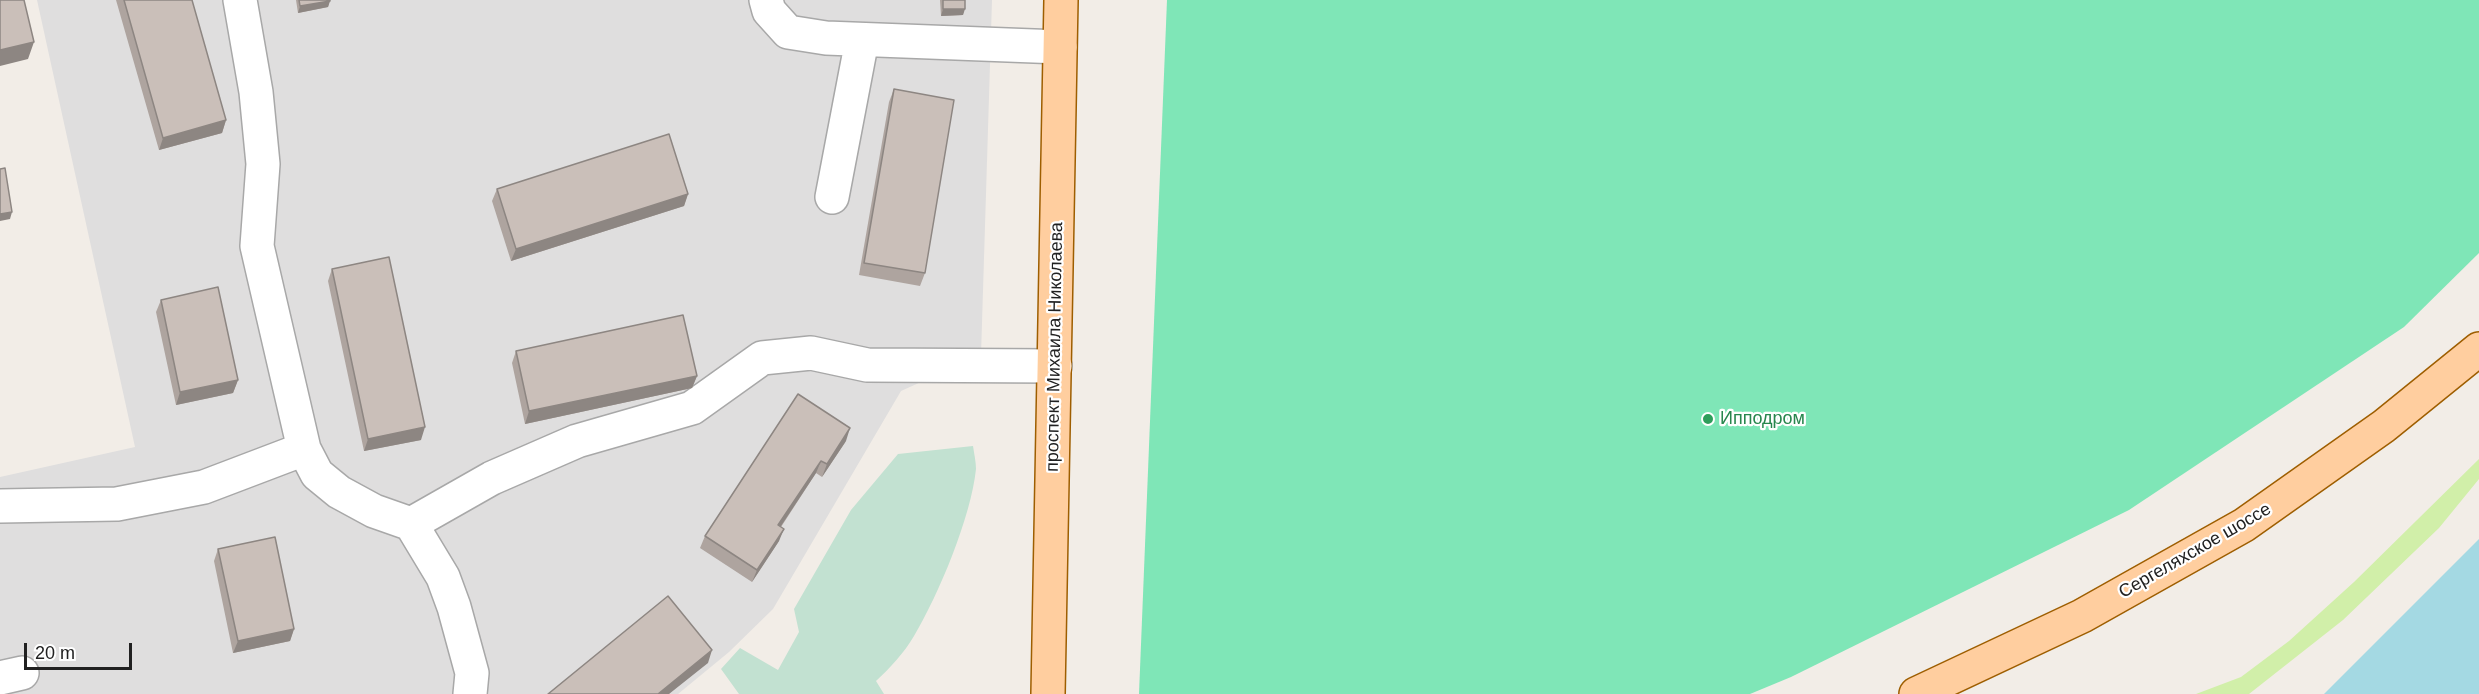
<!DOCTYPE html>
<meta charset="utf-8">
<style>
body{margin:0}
#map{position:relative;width:2479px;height:694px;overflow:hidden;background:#f2ede7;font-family:Arial,sans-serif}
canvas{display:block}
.scale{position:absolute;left:24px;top:643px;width:108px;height:27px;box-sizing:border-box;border:3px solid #212121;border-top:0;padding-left:8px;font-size:18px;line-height:21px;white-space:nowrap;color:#212121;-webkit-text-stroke:4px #fff;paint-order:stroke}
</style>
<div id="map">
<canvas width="2479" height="694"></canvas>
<div class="scale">20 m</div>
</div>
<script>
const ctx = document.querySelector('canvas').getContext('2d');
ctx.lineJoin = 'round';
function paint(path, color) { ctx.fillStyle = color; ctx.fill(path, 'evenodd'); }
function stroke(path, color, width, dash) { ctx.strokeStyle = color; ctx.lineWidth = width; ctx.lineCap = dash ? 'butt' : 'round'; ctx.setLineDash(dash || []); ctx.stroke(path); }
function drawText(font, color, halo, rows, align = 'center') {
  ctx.font = font + ' Arial,sans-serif'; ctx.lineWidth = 4.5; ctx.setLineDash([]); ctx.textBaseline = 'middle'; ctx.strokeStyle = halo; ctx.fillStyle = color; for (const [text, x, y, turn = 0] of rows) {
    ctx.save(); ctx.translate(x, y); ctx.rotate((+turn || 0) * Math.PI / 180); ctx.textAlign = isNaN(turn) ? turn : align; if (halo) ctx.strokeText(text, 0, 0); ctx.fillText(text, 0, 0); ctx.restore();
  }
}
const residential = new Path2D(`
 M 37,0 L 992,0 L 981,355 L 901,391 L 773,609 L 729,652 L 678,694 L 0,694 L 0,477 L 135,447 Z`);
const grass = new Path2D(`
 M 2479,459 L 2479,479 L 2439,528 L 2343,620 L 2249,694 L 2196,694 L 2241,677 L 2289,641 L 2354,582 Z`);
const wetland = new Path2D(`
 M 973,446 C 974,453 976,462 976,469 C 971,517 939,594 914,636 C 904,653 890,668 876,681 L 884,694 L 739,694 L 721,669 L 740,648 L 778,670 L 799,632 L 794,609 L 851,510 L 898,454 Z`);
const pitch = new Path2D(`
 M 1167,0 L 2479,0 L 2479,253 L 2404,327 L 2129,510 L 1791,677 L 1750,694 L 1139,694 Z`);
const water = new Path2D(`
 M 2479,539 L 2479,694 L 2324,694 Z`);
const minor = new Path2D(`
 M 240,0 L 256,92 L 263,164 L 257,246 L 304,449 L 317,474 L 339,492 L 374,511 L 411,524 L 443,577 L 454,607 L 472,673 L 470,694
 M 766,0 L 769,11 L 788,32 L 826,38 L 1060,47
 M 832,197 L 862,40
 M 0,506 L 117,504 L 204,487 L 304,449
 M 411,524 L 492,478 L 577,441 L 692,408 L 762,358 L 811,353 L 867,365 L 1055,366
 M 0,678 L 22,673`);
const major = new Path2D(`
 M 1048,694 L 1061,0
 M 1916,694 L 2082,616 L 2244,525 L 2384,426 L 2479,349`);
const wall = new Path2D(`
 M 116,0 L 192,0 L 226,120 L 222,133 L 159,150 Z
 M 296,0 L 330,0 L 328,7 L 298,13 Z
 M 940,0 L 965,0 L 963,15 L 941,16 Z
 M 894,89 L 925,273 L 920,286 L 859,275 L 889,102 Z
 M 497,189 L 688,194 L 684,206 L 511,261 L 492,201 Z
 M 332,269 L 421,440 L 364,451 L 328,281 Z
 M 161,300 L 238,380 L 233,393 L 176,405 L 156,312 Z
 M 516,351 L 697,376 L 692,388 L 525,424 L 512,363 Z
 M 846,441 L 822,477 L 816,473 L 781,527 L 779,541 L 752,582 L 700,548 L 705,536 Z
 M 218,549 L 294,629 L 290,641 L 233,653 L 214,561 Z`);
const shadedWall = new Path2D(`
 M 330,1 L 328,7 L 298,13 L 300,6 Z
 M 943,9 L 965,9 L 963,15 L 941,16 Z
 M 34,42 L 28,59 L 0,66 L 0,50 Z
 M 226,120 L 222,133 L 159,150 L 163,138 Z
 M 688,194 L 684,206 L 511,261 L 516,249 Z
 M 12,212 L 10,219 L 0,221 L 0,214 Z
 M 697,376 L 692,388 L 525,424 L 529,411 Z
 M 238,380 L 233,393 L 176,405 L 180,392 Z
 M 425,427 L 421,440 L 364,451 L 368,439 Z
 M 850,428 L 846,441 L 822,477 L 827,464 Z
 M 821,461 L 816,473 L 773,538 L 778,525 Z
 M 784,529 L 779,541 L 752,582 L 757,570 Z
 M 294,629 L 290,641 L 233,653 L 238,641 Z
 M 712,650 L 708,663 L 669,694 L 658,694 Z`);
const building = new Path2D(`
 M 0,0 L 24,0 L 34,42 L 0,50 Z
 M 124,0 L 192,0 L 226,120 L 163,138 Z
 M 299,0 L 330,0 L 330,1 L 300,6 Z
 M 943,0 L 965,0 L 965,9 L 943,9 Z
 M 894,89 L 954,100 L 925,273 L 864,263 Z
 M 669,134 L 688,194 L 516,249 L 497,189 Z
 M 5,168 L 12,212 L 0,214 L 0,169 Z
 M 389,257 L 425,427 L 368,439 L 332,269 Z
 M 218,287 L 238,380 L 180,392 L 161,300 Z
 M 683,315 L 697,376 L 529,411 L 516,351 Z
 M 798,394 L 850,428 L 827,464 L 821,461 L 778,525 L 784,529 L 757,570 L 705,536 Z
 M 275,537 L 294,629 L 238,641 L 218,549 Z
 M 668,596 L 712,650 L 658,694 L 548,694 Z`);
const markers = [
 [1708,419,6,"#2e9e5b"]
];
const streetNames = [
 ["проспект Михаила Николаева",1055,347,-89],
 ["Сергеляхское шоссе",2195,551,-30]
];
const leisureNames = [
 ["Ипподром",1720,419]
];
paint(residential, '#dfdede');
paint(grass, '#d1efa9');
paint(wetland, '#c2e1d1');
paint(pitch, '#7fe6b7');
paint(water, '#a4d9e3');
stroke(minor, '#a8a8a8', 36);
stroke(major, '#9e5e00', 36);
stroke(minor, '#fff', 33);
stroke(major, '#ffce9f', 33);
paint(wall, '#aea49f');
paint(shadedWall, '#8d8682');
paint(building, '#cabfb9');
stroke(building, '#8d8682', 1.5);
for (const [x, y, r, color] of markers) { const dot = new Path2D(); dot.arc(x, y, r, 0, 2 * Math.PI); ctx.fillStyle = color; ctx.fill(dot); stroke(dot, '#fff', 2); }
drawText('18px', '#212121', '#fff', streetNames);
drawText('18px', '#27864d', '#fff', leisureNames, 'left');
</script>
